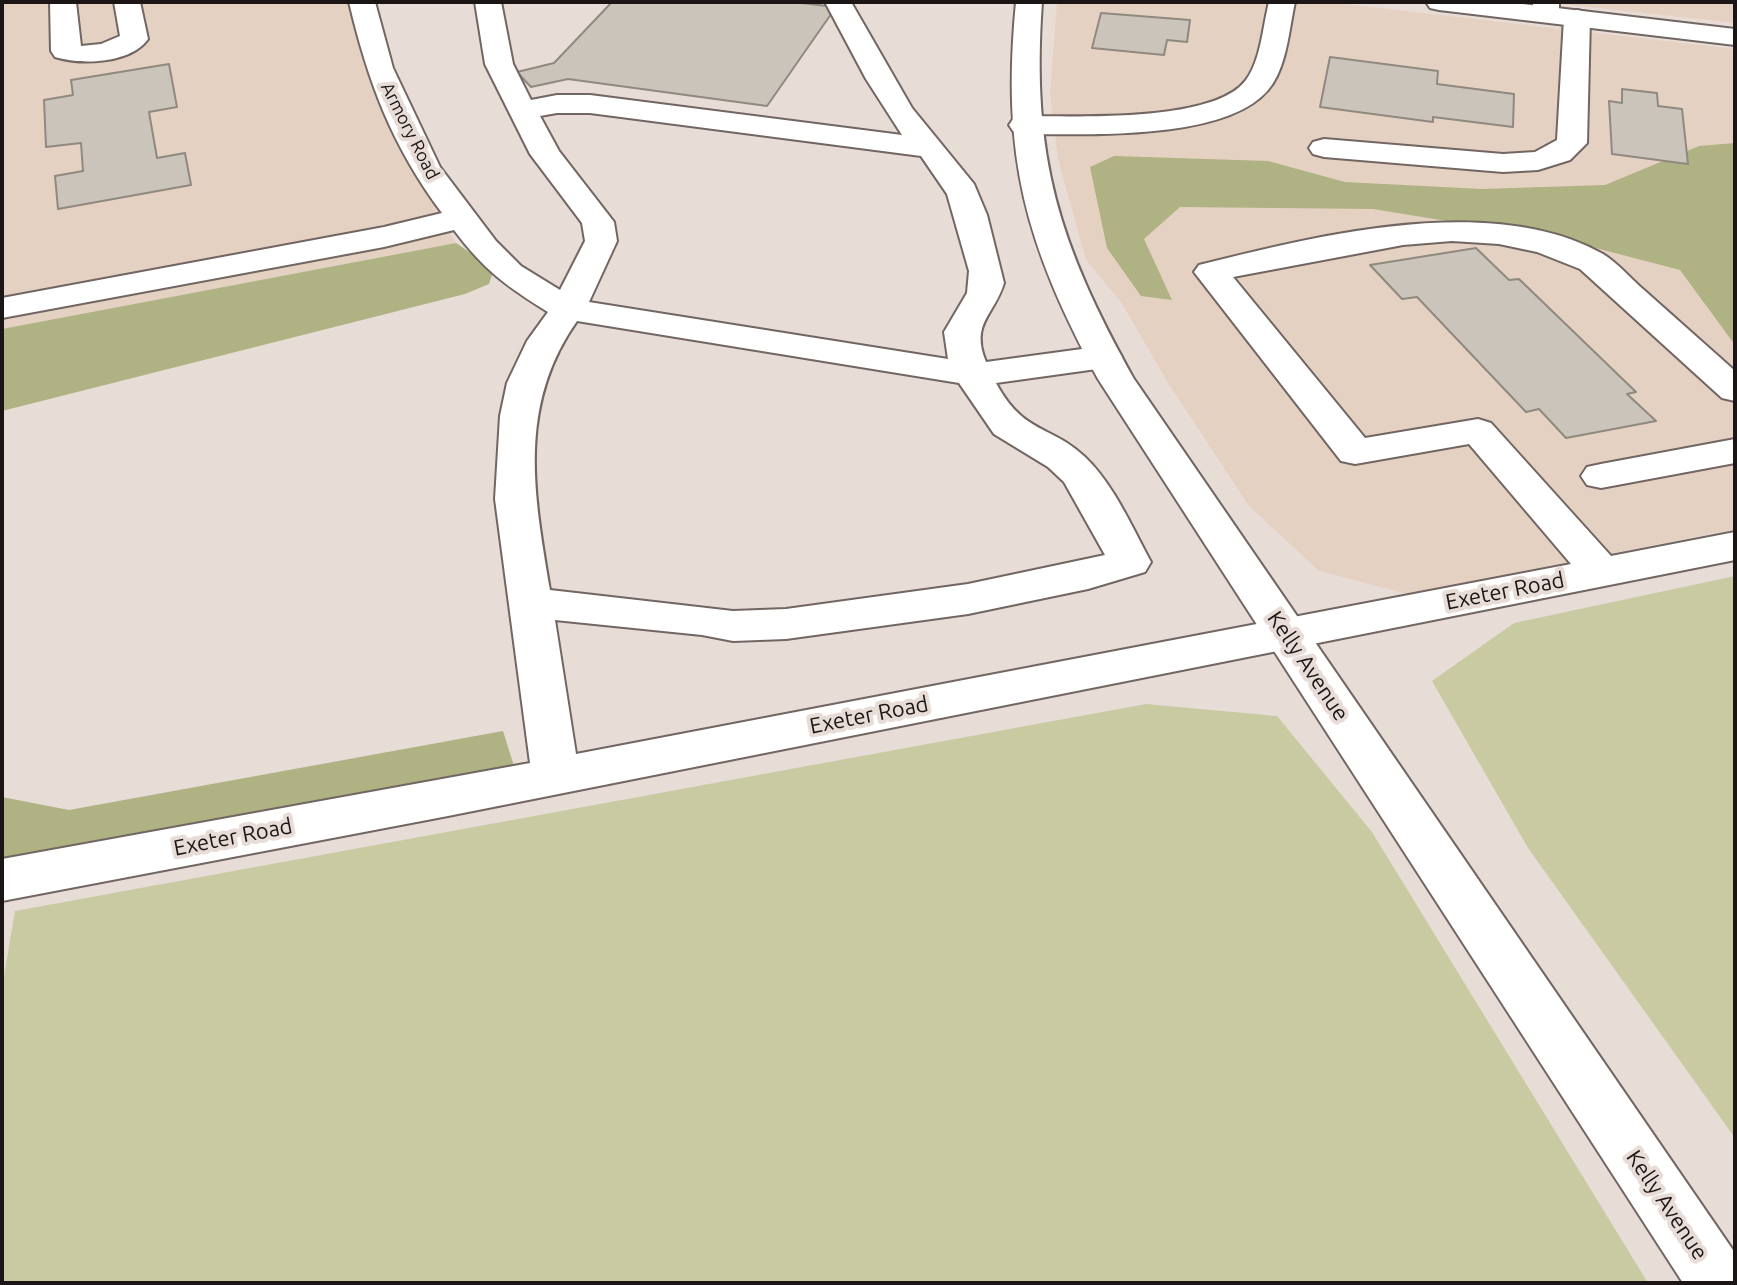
<!DOCTYPE html>
<style>
body{margin:0}
#map{position:relative;width:1737px;height:1285px;overflow:hidden;background:#e8dcd7;font-family:Ubuntu,sans-serif}
canvas{display:block}
.frame{position:absolute;inset:0;border:4px solid #1b1615;pointer-events:none}
</style>
<div id="map">
<canvas width="1737" height="1285"></canvas>
<div class="frame"></div>
</div>
<script>
const ctx = document.querySelector('canvas').getContext('2d');
ctx.lineJoin = 'round';
function paint(path, color) { ctx.fillStyle = color; ctx.fill(path, 'evenodd'); }
function stroke(path, color, width, dash) { ctx.strokeStyle = color; ctx.lineWidth = width; ctx.lineCap = dash ? 'butt' : 'round'; ctx.setLineDash(dash || []); ctx.stroke(path); }
function drawText(font, color, halo, rows, align = 'center') {
  ctx.font = font + ' Ubuntu,sans-serif'; ctx.lineWidth = 8; ctx.setLineDash([]); ctx.textBaseline = 'middle'; ctx.strokeStyle = halo; ctx.fillStyle = color; for (const [text, x, y, turn = 0] of rows) {
    ctx.save(); ctx.translate(x, y); ctx.rotate((+turn || 0) * Math.PI / 180); ctx.textAlign = isNaN(turn) ? turn : align; if (halo) ctx.strokeText(text, 0, 0); ctx.fillText(text, 0, 0); ctx.restore();
  }
}
const industrial = new Path2D(`
 M 2,2 L 359,2 L 410,166 L 456,243 L 2,329 Z
 M 1057,2 L 1328,2 L 1735,49 L 1735,529 L 1407,594 L 1319,571 L 1249,506 L 1168,383 L 1121,302 L 1086,260 L 1058,159 L 1050,94 Z
 M 1542,2 L 1735,2 L 1735,23 Z`);
const green = new Path2D(`
 M 1735,576 L 1735,1138 L 1528,848 L 1432,681 L 1514,623 Z
 M 1146,704 L 1277,716 L 1372,832 L 1648,1283 L 2,1283 L 2,988 L 15,911 Z`);
const forest = new Path2D(`
 M 1735,143 L 1735,345 L 1680,270 L 1569,241 L 1373,209 L 1180,207 L 1144,239 L 1172,300 L 1141,296 L 1107,248 L 1090,167 L 1114,156 L 1268,161 L 1345,182 L 1482,189 L 1605,185 L 1699,146 Z
 M 456,243 L 494,269 L 489,284 L 465,294 L 2,411 L 2,329 Z
 M 503,731 L 514,766 L 2,864 L 2,797 L 69,810 Z`);
const building = new Path2D(`
 M 612,2 L 793,2 L 836,7 L 767,106 L 568,79 L 531,87 L 517,72 L 554,63 Z
 M 1101,13 L 1190,20 L 1187,42 L 1167,40 L 1164,55 L 1092,48 Z
 M 1330,57 L 1438,71 L 1437,84 L 1514,94 L 1513,127 L 1433,117 L 1433,122 L 1320,107 Z
 M 169,64 L 177,107 L 149,112 L 157,158 L 185,153 L 191,185 L 58,209 L 55,176 L 83,171 L 81,143 L 46,147 L 44,100 L 73,95 L 71,80 Z
 M 1622,89 L 1657,93 L 1658,106 L 1682,109 L 1688,164 L 1612,154 L 1609,101 L 1622,103 Z
 M 1476,248 L 1509,280 L 1519,279 L 1636,392 L 1627,394 L 1656,421 L 1566,438 L 1539,409 L 1526,412 L 1417,297 L 1402,299 L 1370,265 Z`);
const minor = new Path2D(`
 M 50,2 L 76,2 L 81,46 L 101,44 L 120,36 L 114,2 L 140,2 L 148,39 C 130,64 81,65 55,57 L 51,51 Z
 M 349,2 L 375,2 L 393,68 L 440,167 L 496,241 L 521,266 L 560,290 L 585,241 L 582,223 L 530,154 L 485,64 L 475,2 L 501,2 L 513,64 L 531,100 L 557,95 L 590,95 L 902,135 L 866,79 L 825,2 L 851,2 L 912,108 L 974,184 L 987,215 L 1004,283 C 994,316 970,323 986,362 L 1104,346 L 1117,349 L 1122,357 L 1117,365 L 1104,368 L 996,383 C 1024,435 1050,424 1085,457 C 1114,485 1132,527 1151,562 L 1145,572 L 1088,589 L 968,614 L 786,639 L 733,641 L 702,635 L 555,620 L 576,754 L 1571,564 L 1469,444 L 1355,464 L 1341,461 L 1194,272 L 1199,265 C 1315,236 1492,191 1603,254 C 1618,263 1631,279 1644,290 C 1674,317 1705,344 1735,371 L 1735,401 L 1722,398 L 1580,269 L 1537,252 L 1499,244 L 1452,241 L 1403,245 L 1233,277 L 1365,438 L 1478,419 L 1491,423 L 1611,556 L 1735,532 L 1735,560 L 448,816 L 2,901 L 2,859 L 530,763 L 495,499 L 500,416 L 507,383 L 527,341 L 548,312 C 506,286 484,270 454,230 L 384,247 L 2,318 L 2,298 L 384,227 L 442,213 C 392,146 368,82 349,2 ZM 557,113 L 590,113 L 921,156 L 947,194 L 969,271 L 967,293 L 944,332 L 948,359 L 589,302 L 617,241 L 614,222 L 559,151 L 540,116 ZM 577,321 L 959,383 L 994,434 L 1048,467 L 1064,482 L 1105,555 L 968,584 L 786,609 L 733,611 L 550,590 C 534,494 517,406 577,321 Z
 M 1269,2 L 1295,2 C 1289,29 1287,68 1268,90 C 1225,141 1087,134 1024,134 L 1013,131 L 1009,125 L 1013,119 L 1024,116 C 1075,116 1214,123 1246,80 C 1261,60 1263,25 1269,2 Z
 M 1533,2 L 1559,2 L 1559,14 L 1555,20 L 1537,20 L 1533,14 Z
 M 1577,10 L 1586,12 L 1590,18 L 1587,143 L 1570,160 L 1538,170 L 1503,172 L 1324,157 L 1313,154 L 1309,148 L 1313,142 L 1324,139 L 1503,154 L 1535,152 L 1557,140 L 1564,18 L 1568,12 Z
 M 1735,439 L 1735,463 L 1601,488 L 1587,485 L 1581,476 L 1587,467 L 1601,464 Z`);
const major = new Path2D(`
 M 1016,2 L 1042,2 C 1031,158 1059,244 1134,379 L 1735,1253 L 1735,1283 L 1683,1283 L 1098,379 C 1025,243 1001,157 1016,2 Z
 M 1426,2 L 1506,2 L 1735,29 L 1735,45 L 1439,10 L 1430,8 Z`);
const farStreetnames = [
 ["Armory Road",410,131,63]
];
const streetNames = [
 ["Exeter Road",1505,591,-11],
 ["Kelly Avenue",1308,666,56],
 ["Exeter Road",869,715,-11],
 ["Exeter Road",233,837,-11],
 ["Kelly Avenue",1667,1205,56]
];
paint(industrial, '#e5d1c2');
paint(green, '#c8cba2');
paint(forest, '#afb283');
paint(building, '#cac4ba');
stroke(building, '#8f8980', 2);
stroke(minor, '#716662', 4);
stroke(major, '#716662', 4);
paint(minor, '#fff');
paint(major, '#fff');
drawText('18px', '#1b1615', '#e8dcd7', farStreetnames);
drawText('22px', '#1b1615', '#e8dcd7', streetNames);
</script>
